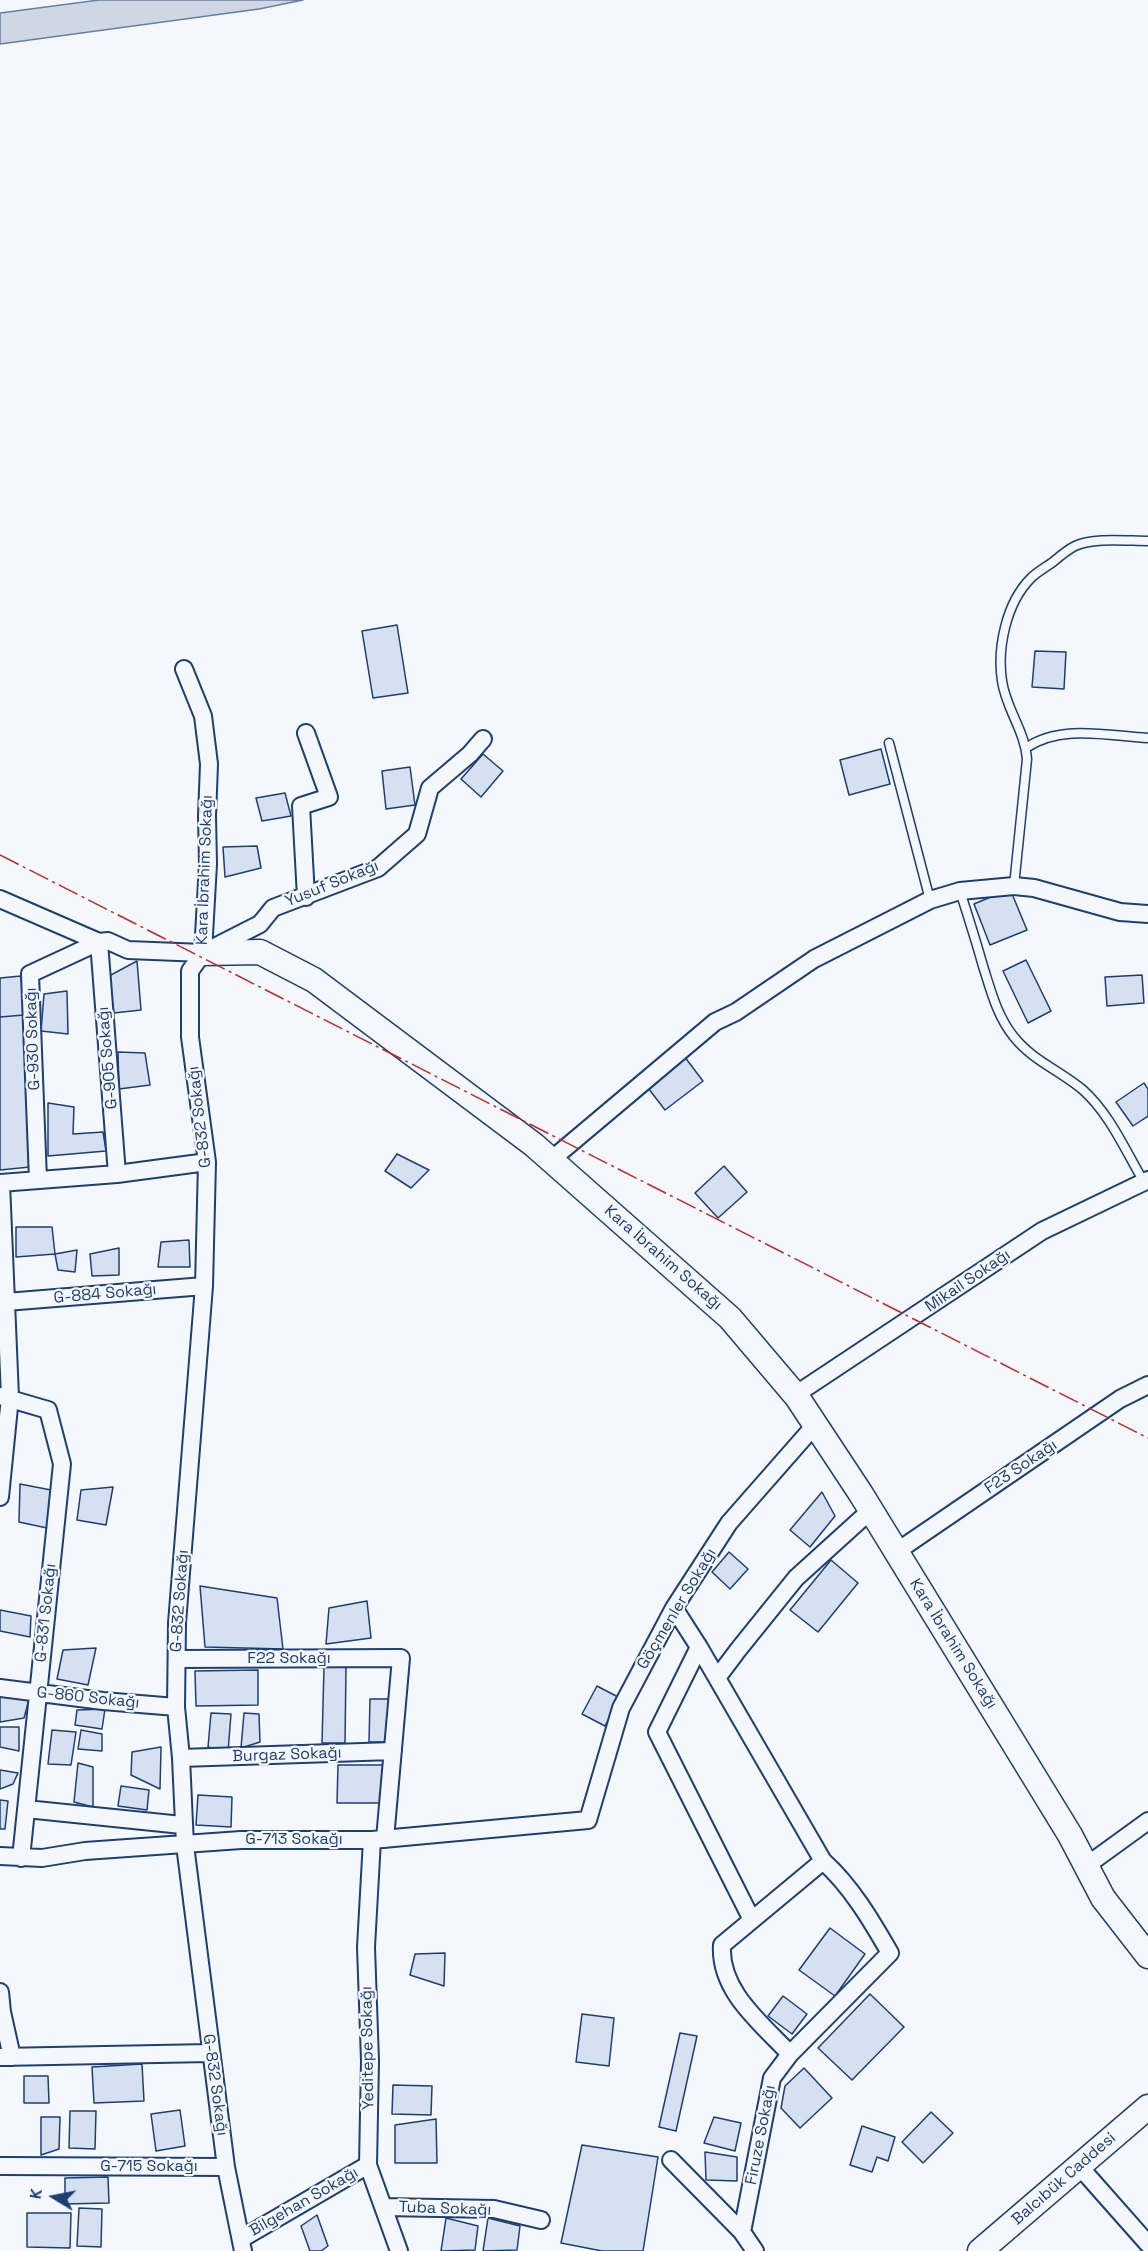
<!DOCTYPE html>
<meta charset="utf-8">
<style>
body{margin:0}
#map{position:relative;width:1148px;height:2251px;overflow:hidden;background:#f4f7fb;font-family:"Space Grotesk",sans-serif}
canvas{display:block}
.north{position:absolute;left:24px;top:2167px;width:60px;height:60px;-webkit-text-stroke:4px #f4f7fb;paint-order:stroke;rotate:280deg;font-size:16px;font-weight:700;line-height:24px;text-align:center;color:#1d3f73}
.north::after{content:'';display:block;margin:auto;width:21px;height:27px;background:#1d3f73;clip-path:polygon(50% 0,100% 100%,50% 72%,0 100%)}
</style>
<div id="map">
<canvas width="1148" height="2251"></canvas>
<div class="north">K</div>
</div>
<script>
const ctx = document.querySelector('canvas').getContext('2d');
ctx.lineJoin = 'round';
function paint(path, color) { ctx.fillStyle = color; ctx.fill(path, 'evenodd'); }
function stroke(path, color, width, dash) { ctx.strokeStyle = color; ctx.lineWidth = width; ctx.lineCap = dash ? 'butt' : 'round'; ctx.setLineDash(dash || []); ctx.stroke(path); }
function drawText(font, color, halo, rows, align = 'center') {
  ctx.font = font + ' "Space Grotesk",sans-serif'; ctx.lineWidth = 4.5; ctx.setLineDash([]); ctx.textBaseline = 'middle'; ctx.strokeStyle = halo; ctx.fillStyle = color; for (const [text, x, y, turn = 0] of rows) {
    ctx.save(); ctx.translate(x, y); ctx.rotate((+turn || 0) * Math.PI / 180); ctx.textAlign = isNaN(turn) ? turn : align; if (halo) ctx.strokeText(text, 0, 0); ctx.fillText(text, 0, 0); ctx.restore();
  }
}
const water = new Path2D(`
 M 99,0 L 303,0 L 259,9 L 0,44 L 0,13 Z`);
const building = new Path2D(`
 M 397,625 L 408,693 L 373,698 L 362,631 Z
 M 1035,651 L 1066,652 L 1064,689 L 1032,687 Z
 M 881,749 L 890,784 L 849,795 L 840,760 Z
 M 483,754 L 503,771 L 481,797 L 461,779 Z
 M 410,767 L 415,805 L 386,809 L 382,771 Z
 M 285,793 L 291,816 L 262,821 L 256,798 Z
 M 257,846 L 261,868 L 225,877 L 223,847 Z
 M 1010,889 L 1027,930 L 990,945 L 974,904 Z
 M 1026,960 L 1051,1011 L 1028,1023 L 1003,971 Z
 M 137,961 L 141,1010 L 114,1013 L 109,976 Z
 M 1142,975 L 1144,1003 L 1107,1006 L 1105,977 Z
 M 21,976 L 24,1015 L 0,1017 L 0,978 Z
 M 67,991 L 68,1034 L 41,1031 L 44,994 Z
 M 24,1015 L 30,1167 L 0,1170 L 0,1017 Z
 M 118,1052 L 145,1053 L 150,1085 L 119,1089 Z
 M 684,1056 L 703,1081 L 665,1110 L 645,1084 Z
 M 1144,1083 L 1148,1089 L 1148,1116 L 1133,1126 L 1116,1102 Z
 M 48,1103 L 74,1107 L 73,1134 L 103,1132 L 106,1151 L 48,1156 Z
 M 397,1154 L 429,1170 L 411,1188 L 385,1171 Z
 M 724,1166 L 747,1192 L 718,1218 L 695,1193 Z
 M 16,1227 L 52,1227 L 55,1254 L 16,1257 Z
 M 189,1240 L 190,1267 L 158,1267 L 161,1242 Z
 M 119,1248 L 119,1275 L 92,1276 L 90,1254 Z
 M 77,1250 L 75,1272 L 58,1270 L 55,1254 Z
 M 20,1484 L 51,1490 L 47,1528 L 19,1522 Z
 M 113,1487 L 106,1525 L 77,1520 L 81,1490 Z
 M 822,1492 L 835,1516 L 810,1547 L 790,1530 Z
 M 729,1552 L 748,1569 L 730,1589 L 712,1572 Z
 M 831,1560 L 858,1583 L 818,1632 L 790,1610 Z
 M 200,1586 L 277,1598 L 283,1649 L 205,1647 Z
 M 367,1601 L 371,1638 L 326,1644 L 329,1608 Z
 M 0,1610 L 31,1616 L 30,1637 L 0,1631 Z
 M 96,1648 L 88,1685 L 57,1679 L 63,1650 Z
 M 324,1667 L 346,1667 L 345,1743 L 322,1743 Z
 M 258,1670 L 258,1705 L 196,1706 L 195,1671 Z
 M 597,1686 L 620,1698 L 605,1726 L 582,1714 Z
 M 0,1696 L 29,1699 L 24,1718 L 0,1722 Z
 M 370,1699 L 393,1699 L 392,1742 L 369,1742 Z
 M 105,1709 L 102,1729 L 75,1725 L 77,1710 Z
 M 211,1713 L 231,1714 L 228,1752 L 208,1747 Z
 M 244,1713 L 259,1714 L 260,1742 L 241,1748 Z
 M 0,1727 L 19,1727 L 19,1751 L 0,1747 Z
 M 52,1730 L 76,1732 L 71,1765 L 48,1764 Z
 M 81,1730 L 102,1734 L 102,1751 L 78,1749 Z
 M 161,1747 L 160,1789 L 131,1775 L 132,1752 Z
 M 78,1763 L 93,1767 L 93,1807 L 74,1802 Z
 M 338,1765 L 388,1765 L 384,1803 L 337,1803 Z
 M 0,1770 L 18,1773 L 13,1784 L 0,1789 Z
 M 121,1786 L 149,1790 L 147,1810 L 118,1806 Z
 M 198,1795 L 232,1797 L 231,1827 L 196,1825 Z
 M 0,1800 L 8,1801 L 5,1829 L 0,1829 Z
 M 830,1928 L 865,1954 L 835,1996 L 799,1970 Z
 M 445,1953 L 444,1986 L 410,1975 L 415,1954 Z
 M 870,1994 L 904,2027 L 852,2080 L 818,2048 Z
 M 783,1996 L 807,2014 L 792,2034 L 768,2016 Z
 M 582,2014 L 614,2018 L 609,2066 L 576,2062 Z
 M 680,2033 L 697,2036 L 676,2131 L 659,2127 Z
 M 142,2064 L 144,2101 L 94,2103 L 92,2067 Z
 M 804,2068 L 832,2098 L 800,2128 L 781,2108 L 785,2086 Z
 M 24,2076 L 48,2076 L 49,2103 L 24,2103 Z
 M 393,2085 L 432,2086 L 431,2115 L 392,2114 Z
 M 180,2110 L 185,2146 L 156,2151 L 151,2114 Z
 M 70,2111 L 96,2111 L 95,2149 L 69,2148 Z
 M 931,2112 L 953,2133 L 923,2163 L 902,2142 Z
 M 41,2117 L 60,2117 L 59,2149 L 41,2155 Z
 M 714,2117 L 741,2123 L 735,2151 L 704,2143 Z
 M 436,2119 L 437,2163 L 395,2163 L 395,2125 Z
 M 862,2126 L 895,2137 L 888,2161 L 877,2157 L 872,2172 L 850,2165 Z
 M 582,2145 L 658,2157 L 643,2251 L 602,2251 L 561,2243 Z
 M 705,2152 L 737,2157 L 737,2181 L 706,2180 Z
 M 108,2177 L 109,2203 L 65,2204 L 65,2178 Z
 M 79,2208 L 102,2209 L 101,2247 L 77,2246 Z
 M 27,2213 L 71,2213 L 70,2248 L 27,2247 Z
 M 317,2215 L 328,2246 L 321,2251 L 310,2251 L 301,2226 Z
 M 446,2218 L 478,2226 L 475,2250 L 441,2251 Z
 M 488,2218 L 520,2226 L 517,2250 L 483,2251 Z`);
const lane = new Path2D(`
 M 889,743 L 930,900
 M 1026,748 C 1061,724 1108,736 1148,738
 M 1014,886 L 1027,759 C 1025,731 1006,709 1002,681 C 997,648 1006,603 1031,578 C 1037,572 1046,567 1053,562 C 1060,556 1067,550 1075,546 C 1093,537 1128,541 1148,541
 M 960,891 C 968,916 976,941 983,966 C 991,991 997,1016 1014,1037 C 1033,1061 1061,1071 1083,1090 C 1110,1114 1126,1152 1144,1182`);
const street = new Path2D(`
 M 184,669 L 203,716 L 209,764 L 207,816 L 208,864 L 203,953
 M 306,897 L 301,806 L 329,797 L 306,733
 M 0,899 L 99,942 L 108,941 L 128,950 L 203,953
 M 551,1160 L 715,1022 L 736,1012 L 814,959 L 930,900 L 960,891 L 1014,886 L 1034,888 L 1120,912 L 1148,914
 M 38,1180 L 30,974 L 99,942 L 117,1174
 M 0,1183 L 117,1174 L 207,1162
 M 6,1302 L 204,1286
 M 795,1395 L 1042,1231 L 1148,1180
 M 0,1396 L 48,1410 L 62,1464 L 21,1858
 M 0,1497 L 10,1397 L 1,1183
 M 896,1552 L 1120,1399 L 1148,1385
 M 674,1608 L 699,1647 L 657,1732 L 752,1920
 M 699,1647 L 823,1861
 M 177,1659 L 401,1658 L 385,1839
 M 717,1678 L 738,1650 L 796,1578 L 871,1510
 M 0,1688 L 103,1701 L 176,1707
 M 181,1758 L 393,1751
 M 26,1809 L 182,1825
 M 372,1840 L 366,1947 L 370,2061 L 368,2165 L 399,2251
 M 0,1856 L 42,1858 L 85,1851 L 241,1840 L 372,1840 L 588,1820 L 621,1708 L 674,1608 L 729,1523 L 815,1425
 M 1086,1866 L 1148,1821
 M 0,1992 L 2,2012 L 12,2057
 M 0,2057 L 210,2053
 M 671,2160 L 742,2232
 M 0,2166 L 226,2167
 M 1079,2166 L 1148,2244
 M 384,2207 L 494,2209 L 541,2220
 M 241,2239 L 368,2165
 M 243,2251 L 226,2167 L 185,1845 L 181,1758 L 176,1707 L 177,1623 L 204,1286 L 207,1162 L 190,1037 L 190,971 L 203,953 L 260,924 L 273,908 L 378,868 L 417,834 L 430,788 L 470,754 L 483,739
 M 755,2251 L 742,2232 L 772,2078 L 790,2054 L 890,1953 C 871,1920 851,1886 823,1861 L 722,1945 C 719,1991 761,2023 790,2054`);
const secondary = new Path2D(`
 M 203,953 L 260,952 L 314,980 L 534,1145 L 730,1318 L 797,1397 L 861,1494 L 1070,1835 L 1103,1898 L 1148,1956
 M 980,2251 L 1148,2107`);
const power = new Path2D(`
 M 0,855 L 1148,1438`);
const streetNames = [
 ["Kara İbrahim Sokağı",205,870,-88],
 ["Yusuf Sokağı",332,884,-22],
 ["G-930 Sokağı",33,1039,-92],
 ["G-905 Sokağı",108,1058,-95],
 ["G-832 Sokağı",200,1117,-97],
 ["Kara İbrahim Sokağı",663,1258,41],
 ["Mikail Sokağı",968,1281,-34],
 ["G-884 Sokağı",105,1294,-5],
 ["F23 Sokağı",1021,1467,-34],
 ["G-832 Sokağı",180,1601,-86],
 ["Göçmenler Sokağı",677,1609,-59],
 ["G-831 Sokağı",46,1613,-84],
 ["Kara İbrahim Sokağı",953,1644,58],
 ["F22 Sokağı",289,1659],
 ["G-860 Sokağı",88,1698,6],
 ["Burgaz Sokağı",287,1755,-2],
 ["G-713 Sokağı",294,1840],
 ["Yeditepe Sokağı",368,2048,-91],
 ["G-832 Sokağı",215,2085,82],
 ["Firuze Sokağı",761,2135,-79],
 ["G-715 Sokağı",149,2167],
 ["Balcıbük Caddesi",1064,2179,-41],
 ["Bilgehan Sokağı",304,2202,-30],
 ["Tuba Sokağı",445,2209,2]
];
paint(water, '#cfd7e4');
stroke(water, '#687fa3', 1.5);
paint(building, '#d5e0f0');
stroke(building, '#1d3f73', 1.5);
stroke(lane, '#1d3f73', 11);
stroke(street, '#1d3f73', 20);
stroke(secondary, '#1d3f73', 27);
stroke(lane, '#f4f7fb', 8);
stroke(street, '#f4f7fb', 16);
stroke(secondary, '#f4f7fb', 24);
stroke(power, '#c62828', 1.5, [21, 4.5, 3, 4.5]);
drawText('16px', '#1d3f73', '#f4f7fb', streetNames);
</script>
